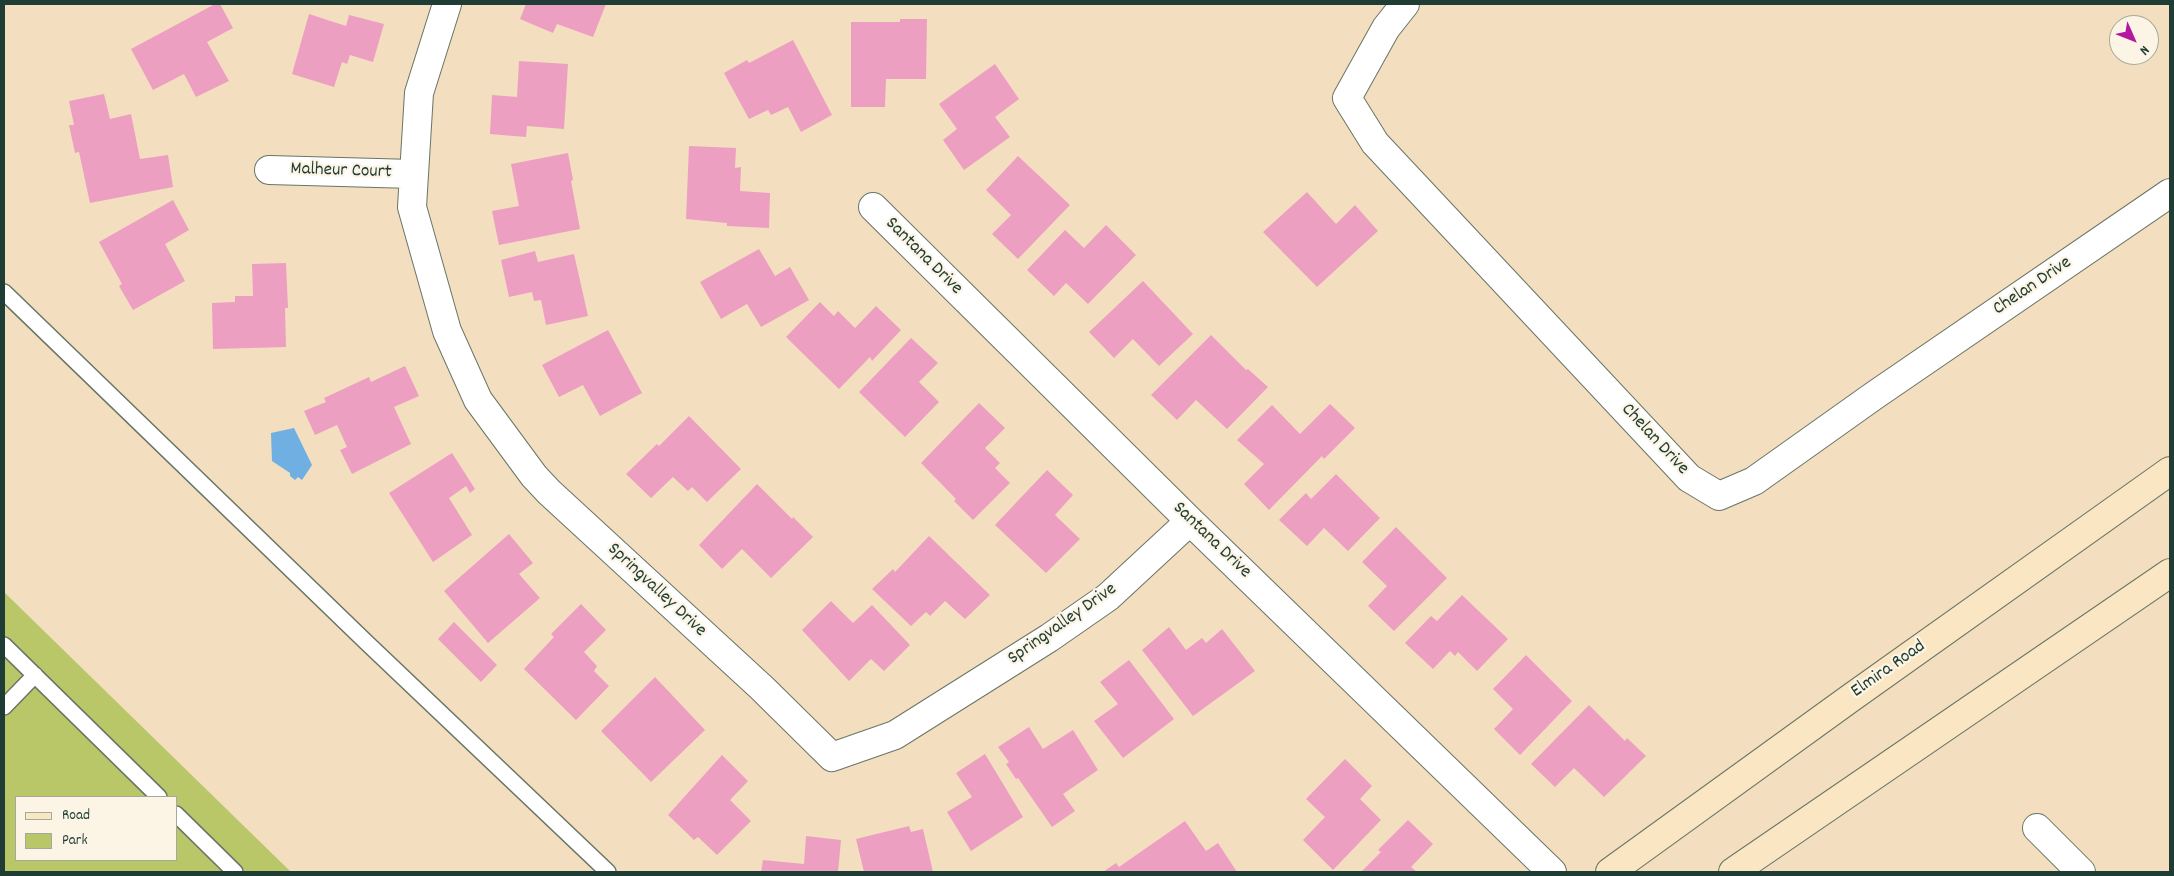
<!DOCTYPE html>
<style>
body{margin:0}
#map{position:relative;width:2174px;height:876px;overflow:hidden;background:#f3dec0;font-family:Dekko,sans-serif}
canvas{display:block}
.frame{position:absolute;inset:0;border:5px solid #1f3d34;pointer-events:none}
.legend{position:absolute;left:15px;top:796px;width:162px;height:65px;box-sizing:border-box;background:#fcf5e5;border:1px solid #a4ab9e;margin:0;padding:6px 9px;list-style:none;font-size:15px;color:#1f3d34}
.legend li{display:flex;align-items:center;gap:10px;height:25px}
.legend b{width:25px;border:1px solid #a4ab9e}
.north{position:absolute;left:2109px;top:15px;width:50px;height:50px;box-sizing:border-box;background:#fcf5e5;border:1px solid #a4ab9e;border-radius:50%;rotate:134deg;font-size:14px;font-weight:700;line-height:20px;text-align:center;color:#1f3d34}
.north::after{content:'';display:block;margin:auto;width:18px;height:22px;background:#b5179e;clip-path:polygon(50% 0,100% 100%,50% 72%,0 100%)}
</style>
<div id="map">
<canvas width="2174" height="876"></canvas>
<div class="frame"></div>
<ul class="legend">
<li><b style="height:6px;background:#fbe6c4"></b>Road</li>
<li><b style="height:14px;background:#bac769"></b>Park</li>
</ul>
<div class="north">N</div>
</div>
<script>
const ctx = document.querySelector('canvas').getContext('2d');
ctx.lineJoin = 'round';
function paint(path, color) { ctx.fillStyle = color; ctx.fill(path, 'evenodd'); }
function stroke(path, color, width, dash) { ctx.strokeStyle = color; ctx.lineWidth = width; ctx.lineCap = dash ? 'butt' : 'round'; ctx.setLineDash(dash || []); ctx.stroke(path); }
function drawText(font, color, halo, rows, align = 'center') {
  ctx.font = font + ' Dekko,sans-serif'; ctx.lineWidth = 4.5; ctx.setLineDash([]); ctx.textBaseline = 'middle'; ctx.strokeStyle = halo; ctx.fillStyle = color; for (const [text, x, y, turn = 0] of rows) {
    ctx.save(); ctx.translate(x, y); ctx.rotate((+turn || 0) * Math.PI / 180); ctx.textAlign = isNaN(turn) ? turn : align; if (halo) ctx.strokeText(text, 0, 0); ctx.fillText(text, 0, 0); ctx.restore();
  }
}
const green = new Path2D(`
 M 4,592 L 291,872 L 4,872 ZM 16,797 L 176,797 L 176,860 L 16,860 Z`);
const water = new Path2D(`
 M 294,428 L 312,465 L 302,480 L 298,477 L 295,480 L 290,476 L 290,473 L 272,461 L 271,433 Z`);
const building = new Path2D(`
 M 215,4 L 220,4 L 233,28 L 207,42 L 229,81 L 196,97 L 184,74 L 153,90 L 131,49 Z
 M 526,4 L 606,4 L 593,37 L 557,24 L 553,33 L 520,19 Z
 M 309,14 L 346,26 L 349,15 L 384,24 L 373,62 L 350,55 L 347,64 L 342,62 L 334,87 L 292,74 Z
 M 900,19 L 927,19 L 926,79 L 886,79 L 885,107 L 851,107 L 851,22 L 900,22 Z
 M 793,40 L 832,115 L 801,132 L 788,107 L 771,115 L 768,110 L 749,119 L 724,73 L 747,60 L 749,63 Z
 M 519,61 L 568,64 L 564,129 L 527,126 L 526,137 L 490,134 L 492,95 L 517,97 Z
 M 995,64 L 1019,99 L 995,117 L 1010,137 L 964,170 L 943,140 L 957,129 L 939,104 Z
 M 104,94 L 110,119 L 131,114 L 140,159 L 168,155 L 173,187 L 90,203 L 79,152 L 75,153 L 69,125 L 74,125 L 69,101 Z
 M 689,146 L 736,148 L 735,168 L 741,167 L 740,191 L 770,193 L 769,228 L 727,226 L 727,223 L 686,219 Z
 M 568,153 L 573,180 L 571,181 L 580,229 L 499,245 L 492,211 L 519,206 L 511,164 Z
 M 1018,156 L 1070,205 L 1018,259 L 992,234 L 1011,215 L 986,190 Z
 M 1307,192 L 1336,224 L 1355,205 L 1378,231 L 1317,287 L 1263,232 Z
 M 173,200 L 189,230 L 165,244 L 185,281 L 133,310 L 119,286 L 122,284 L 99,242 Z
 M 1106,225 L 1136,255 L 1088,304 L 1066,283 L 1054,296 L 1027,270 L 1065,230 L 1084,248 Z
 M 759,249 L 775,276 L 790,267 L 809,300 L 761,327 L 747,304 L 721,319 L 700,282 Z
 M 535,251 L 538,262 L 574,254 L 588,316 L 546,325 L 541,300 L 534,301 L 532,292 L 509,297 L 501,260 Z
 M 286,263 L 288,308 L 285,308 L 286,347 L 213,349 L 212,303 L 235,302 L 235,296 L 253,296 L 252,264 Z
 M 1143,281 L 1193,334 L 1159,366 L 1133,339 L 1114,358 L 1089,332 Z
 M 820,302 L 834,316 L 838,311 L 855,328 L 876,306 L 901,330 L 872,361 L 870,357 L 839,389 L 786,337 Z
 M 608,330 L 642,393 L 600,416 L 583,385 L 559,397 L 542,365 Z
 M 1211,335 L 1246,370 L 1248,369 L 1268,387 L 1227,429 L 1196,400 L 1177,420 L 1151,395 Z
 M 911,338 L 938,363 L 919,382 L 939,402 L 905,437 L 859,392 Z
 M 405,366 L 419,396 L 394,407 L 411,444 L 352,474 L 340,450 L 347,447 L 337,425 L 315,435 L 304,411 L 326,402 L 324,398 L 369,377 L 371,382 Z
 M 979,403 L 1005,428 L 985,448 L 1000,463 L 995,468 L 1010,483 L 973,520 L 954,501 L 956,499 L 921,463 Z
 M 1330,404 L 1355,428 L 1324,459 L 1322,456 L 1269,510 L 1244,484 L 1264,464 L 1237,440 L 1272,405 L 1300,434 Z
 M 689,416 L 741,469 L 707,502 L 692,487 L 688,491 L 673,477 L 651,498 L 626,474 L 657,444 L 659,446 Z
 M 452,453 L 475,489 L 470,493 L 466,486 L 449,498 L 472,535 L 433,562 L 389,493 Z
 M 1047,470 L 1073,495 L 1055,515 L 1080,539 L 1046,573 L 995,525 Z
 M 1336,474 L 1380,518 L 1348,551 L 1324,528 L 1307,546 L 1279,520 L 1306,493 L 1311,499 Z
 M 757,484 L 792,519 L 793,517 L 813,537 L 771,578 L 742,549 L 722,569 L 699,545 Z
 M 1396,527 L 1447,578 L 1394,631 L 1368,606 L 1387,586 L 1362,562 Z
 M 509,534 L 533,563 L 519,574 L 540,598 L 488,643 L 444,591 Z
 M 929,536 L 990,595 L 965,619 L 945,601 L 930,616 L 926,612 L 911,626 L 872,589 L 893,569 L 895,572 Z
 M 1462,595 L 1508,639 L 1477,671 L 1458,652 L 1455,656 L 1450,651 L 1433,669 L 1405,643 L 1431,616 L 1437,621 Z
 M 831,601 L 853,623 L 872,605 L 910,645 L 884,671 L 871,659 L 849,681 L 802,630 Z
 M 581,604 L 606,630 L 584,652 L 597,666 L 594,671 L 609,686 L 576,720 L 524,669 L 554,637 L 551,634 Z
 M 454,622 L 497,665 L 481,682 L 438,639 Z
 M 1169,627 L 1186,650 L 1202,638 L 1206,643 L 1222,629 L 1255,671 L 1193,716 L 1142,650 Z
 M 1526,655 L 1572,701 L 1520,755 L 1494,729 L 1513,709 L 1493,689 Z
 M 1129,660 L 1174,719 L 1123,758 L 1094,721 L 1118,704 L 1100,682 Z
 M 655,677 L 705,730 L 651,782 L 601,731 Z
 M 1589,705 L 1625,741 L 1627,738 L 1646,756 L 1604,797 L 1574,768 L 1555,787 L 1531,764 Z
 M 1029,727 L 1043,749 L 1073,730 L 1098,770 L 1063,794 L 1075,811 L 1052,827 L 1018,778 L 1016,779 L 1006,764 L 1009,762 L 998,747 Z
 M 985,754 L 1023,817 L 971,851 L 947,812 L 972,797 L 956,773 Z
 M 722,755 L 748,781 L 730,800 L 751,821 L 717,855 L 698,837 L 694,840 L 668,815 Z
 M 1345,759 L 1372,786 L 1360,799 L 1381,820 L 1333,870 L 1303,840 L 1325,817 L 1306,799 Z
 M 1408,820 L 1433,844 L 1411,867 L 1417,872 L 1361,872 L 1381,852 L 1378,850 Z
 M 1185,821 L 1206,851 L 1218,843 L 1237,872 L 1103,872 L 1116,863 L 1119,867 Z
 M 909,826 L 911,832 L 923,829 L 933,872 L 864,872 L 856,839 Z
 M 806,836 L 841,840 L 838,872 L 761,872 L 763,860 L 804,864 Z`);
const lane = new Path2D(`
 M 4,292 L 366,642 L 608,872
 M 4,645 L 159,797
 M 4,707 L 35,675
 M 176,814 L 235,872`);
const street = new Path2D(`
 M 447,4 L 419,93 L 412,207 L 447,331 L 478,400 L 534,476 L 549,492 L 762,688 L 832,757 L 895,735 L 1049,638 L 1108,597 L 1190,521
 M 1405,4 L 1386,28 L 1347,98 L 1375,143 L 1689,478 L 1719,496 L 1754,481 L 1875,395 L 2170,193
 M 269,170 L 413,174
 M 873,207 L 1190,521 L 1552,872
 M 2037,828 L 2081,872`);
const secondary = new Path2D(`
 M 1610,872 L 1852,697 L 2170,471
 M 1733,872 L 2170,573`);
const streetNames = [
 ["Malheur Court",341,172,2],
 ["Santana Drive",923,257,45],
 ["Chelan Drive",2033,287,-34],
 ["Chelan Drive",1654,440,47],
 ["Santana Drive",1211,541,44],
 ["Springvalley Drive",656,591,43],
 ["Springvalley Drive",1063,625,-35],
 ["Elmira Road",1889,670,-35]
];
paint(green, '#bac769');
paint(water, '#6fafe2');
paint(building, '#ed9fc1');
stroke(lane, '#697565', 18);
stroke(street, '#697565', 30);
stroke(secondary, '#697565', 30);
stroke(lane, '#fff', 15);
stroke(street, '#fff', 28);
stroke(secondary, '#fbe6c4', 28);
drawText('19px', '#1f3d34', '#fcf5e5', streetNames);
</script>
